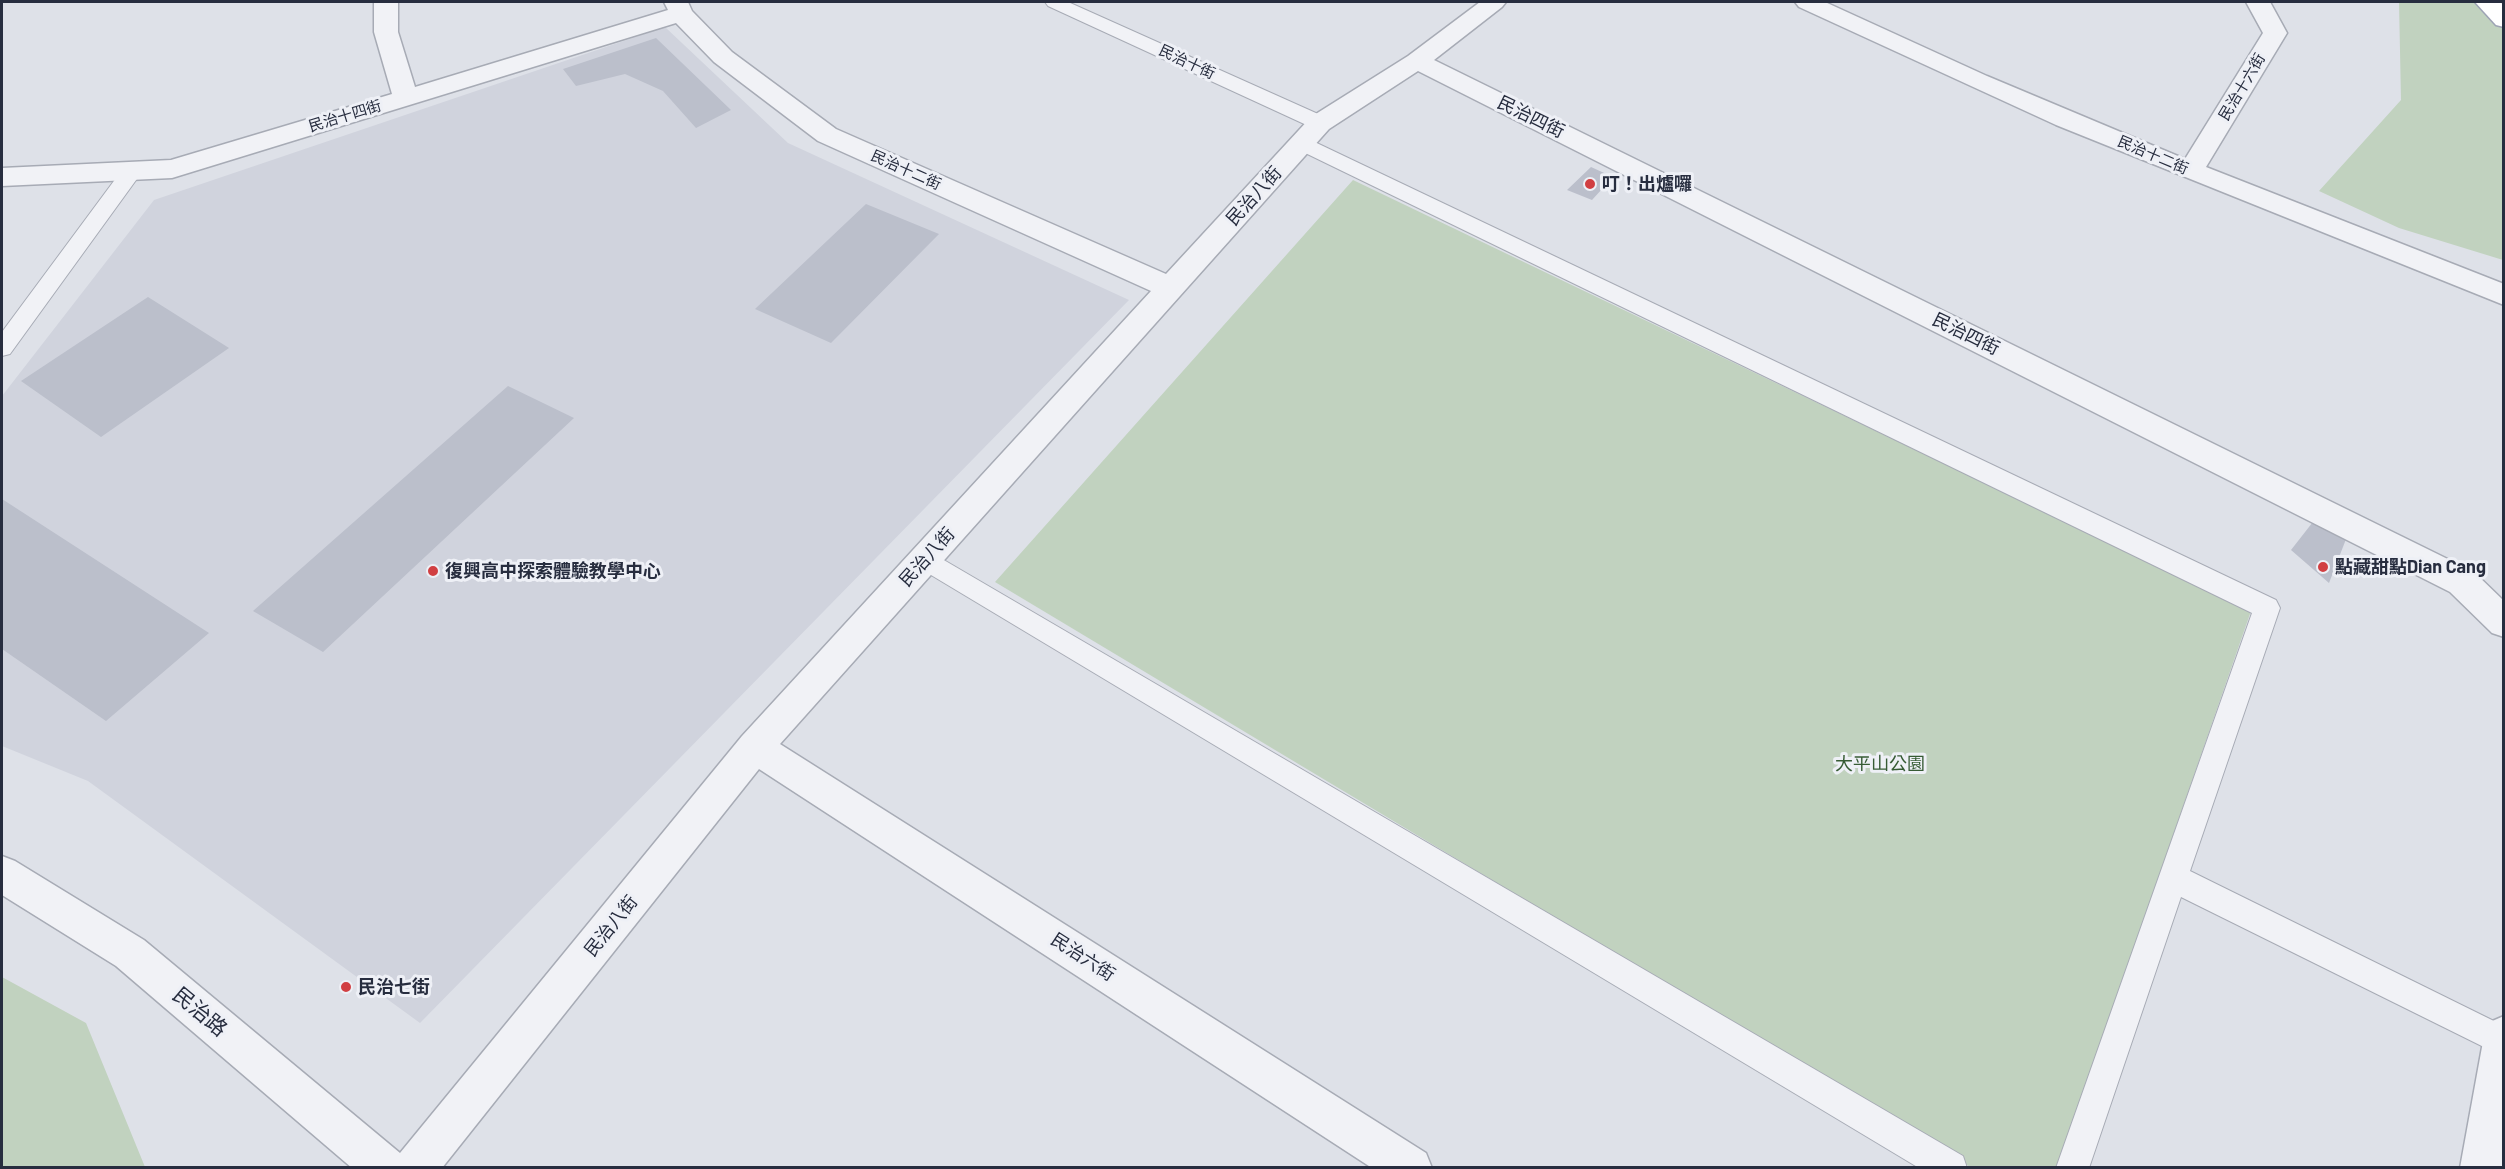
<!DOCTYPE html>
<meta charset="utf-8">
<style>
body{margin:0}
#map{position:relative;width:2505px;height:1169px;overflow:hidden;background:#dee1e8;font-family:Barlow,sans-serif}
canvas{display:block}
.frame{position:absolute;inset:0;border:3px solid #272d3f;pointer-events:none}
</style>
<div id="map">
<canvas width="2505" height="1169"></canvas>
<div class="frame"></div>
</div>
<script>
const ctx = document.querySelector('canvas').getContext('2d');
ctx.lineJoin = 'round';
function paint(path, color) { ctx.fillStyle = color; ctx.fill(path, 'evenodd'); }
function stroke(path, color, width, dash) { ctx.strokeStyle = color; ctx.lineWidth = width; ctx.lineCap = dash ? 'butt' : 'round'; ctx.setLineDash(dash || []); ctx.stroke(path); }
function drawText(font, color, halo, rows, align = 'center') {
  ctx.font = font + ' Barlow,"Noto Sans TC",sans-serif'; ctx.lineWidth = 6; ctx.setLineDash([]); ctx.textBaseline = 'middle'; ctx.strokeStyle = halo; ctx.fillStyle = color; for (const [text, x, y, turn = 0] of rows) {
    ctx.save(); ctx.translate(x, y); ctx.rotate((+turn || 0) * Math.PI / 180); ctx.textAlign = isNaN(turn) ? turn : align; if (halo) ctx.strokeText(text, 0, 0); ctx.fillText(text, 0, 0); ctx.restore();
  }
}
const built = new Path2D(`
 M 665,27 L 788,143 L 1129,300 L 420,1023 L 88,781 L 2,746 L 2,396 L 154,200 Z`);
const green = new Path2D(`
 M 2399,2 L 2485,2 L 2503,23 L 2503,260 L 2399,228 L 2319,191 L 2401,100 Z
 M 1353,180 L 2251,611 L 2058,1167 L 1972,1168 L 995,582 Z
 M 2,977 L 86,1023 L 145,1167 L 2,1167 Z`);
const building = new Path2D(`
 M 656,38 L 731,110 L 696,128 L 663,91 L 625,74 L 576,86 L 563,69 Z
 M 1591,167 L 1613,177 L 1592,200 L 1567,190 Z
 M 866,204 L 939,234 L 831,343 L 755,309 Z
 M 148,297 L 229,348 L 101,437 L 21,381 Z
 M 508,386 L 574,418 L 323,652 L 253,611 Z
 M 2,499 L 209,633 L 106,721 L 2,649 Z
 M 2316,518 L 2348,534 L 2329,583 L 2291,550 Z`);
const service = new Path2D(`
 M 1045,2 L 1068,2 L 1327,118 L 1330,123 L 1327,128 L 1313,128 L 1048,6 Z
 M 1302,136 L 2276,600 L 2280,608 L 2190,871 L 2504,1026 L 2504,1057 L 2181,897 L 2089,1168 L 2056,1168 L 2252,613 L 1295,148 L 1292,143 L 1295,138 Z
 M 132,164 L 139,166 L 142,171 L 139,176 L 10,354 L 2,356 L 2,332 L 125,166 Z
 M 925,549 L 1963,1156 L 1967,1168 L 1919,1168 L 916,566 L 912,559 L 916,552 Z`);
const minor = new Path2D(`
 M 374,2 L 398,2 L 398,32 L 415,87 L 668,10 L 664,2 L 688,2 L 692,11 L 732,52 L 836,129 L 1166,274 L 1311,117 L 1408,56 L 1480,2 L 1506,2 L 1502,7 L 1434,60 L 2474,572 L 2504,601 L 2504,637 L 2492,633 L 2450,592 L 1418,71 L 1329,129 L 780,744 L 1426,1153 L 1432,1168 L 1372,1168 L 759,769 L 442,1168 L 352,1168 L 116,966 L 2,895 L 2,856 L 15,861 L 144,940 L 400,1153 L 742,736 L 1151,291 L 818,141 L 714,62 L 676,23 L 172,178 L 2,186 L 2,168 L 171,160 L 392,94 L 374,32 Z
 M 1795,2 L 1825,2 L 1987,76 L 2185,159 L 2263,33 L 2246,2 L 2270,2 L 2287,33 L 2206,167 L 2504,284 L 2504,305 L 2056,125 L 1799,7 Z
 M 2504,1016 L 2502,1168 L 2460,1168 L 2484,1036 L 2490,1022 Z`);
const primary = new Path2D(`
 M 2475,2 L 2500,2 L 2504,5 L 2504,27 L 2496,25 Z`);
const markers = [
 [1590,184,6,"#d13f42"],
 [2323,567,6,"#d13f42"],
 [433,571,6,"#d13f42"],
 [346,987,6,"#d13f42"]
];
const farStreetnames = [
 ["民治十街",1187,62,25],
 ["民治十六街",2242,87,-59],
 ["民治十四街",345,116,-17],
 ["民治十二街",2153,155,23],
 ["民治十二街",906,170,24]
];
const streetNames = [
 ["民治四街",1531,117,26],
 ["民治八街",1254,196,-48],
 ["民治四街",1966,334,26],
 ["民治八街",927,557,-48],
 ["民治八街",611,926,-51],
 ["民治六街",1083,957,33]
];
const poiNames = [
 ["叮！出爐囉",1602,184],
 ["點藏甜點Dian Cang",2335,567],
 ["復興高中探索體驗教學中心",445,571],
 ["民治七街",358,987]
];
const parkNames = [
 ["大平山公園",1880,764]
];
const nearStreetnames = [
 ["民治路",200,1012,40]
];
paint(built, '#d0d3dd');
paint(green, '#c1d2bf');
paint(building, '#bbbfcb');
stroke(service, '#a7abb5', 2);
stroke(minor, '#a7abb5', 3);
stroke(primary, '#9da3b4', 3);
paint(service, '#f1f2f6');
paint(minor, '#f1f2f6');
paint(primary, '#fff');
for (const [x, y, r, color] of markers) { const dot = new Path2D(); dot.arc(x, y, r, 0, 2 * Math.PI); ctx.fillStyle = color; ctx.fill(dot); stroke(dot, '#eef0f6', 2); }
drawText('15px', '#272d3f', '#eef0f6', farStreetnames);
drawText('18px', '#272d3f', '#eef0f6', streetNames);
drawText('bold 18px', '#272d3f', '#eef0f6', poiNames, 'left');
drawText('18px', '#365b34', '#eef0f6', parkNames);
drawText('21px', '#272d3f', '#eef0f6', nearStreetnames);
</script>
